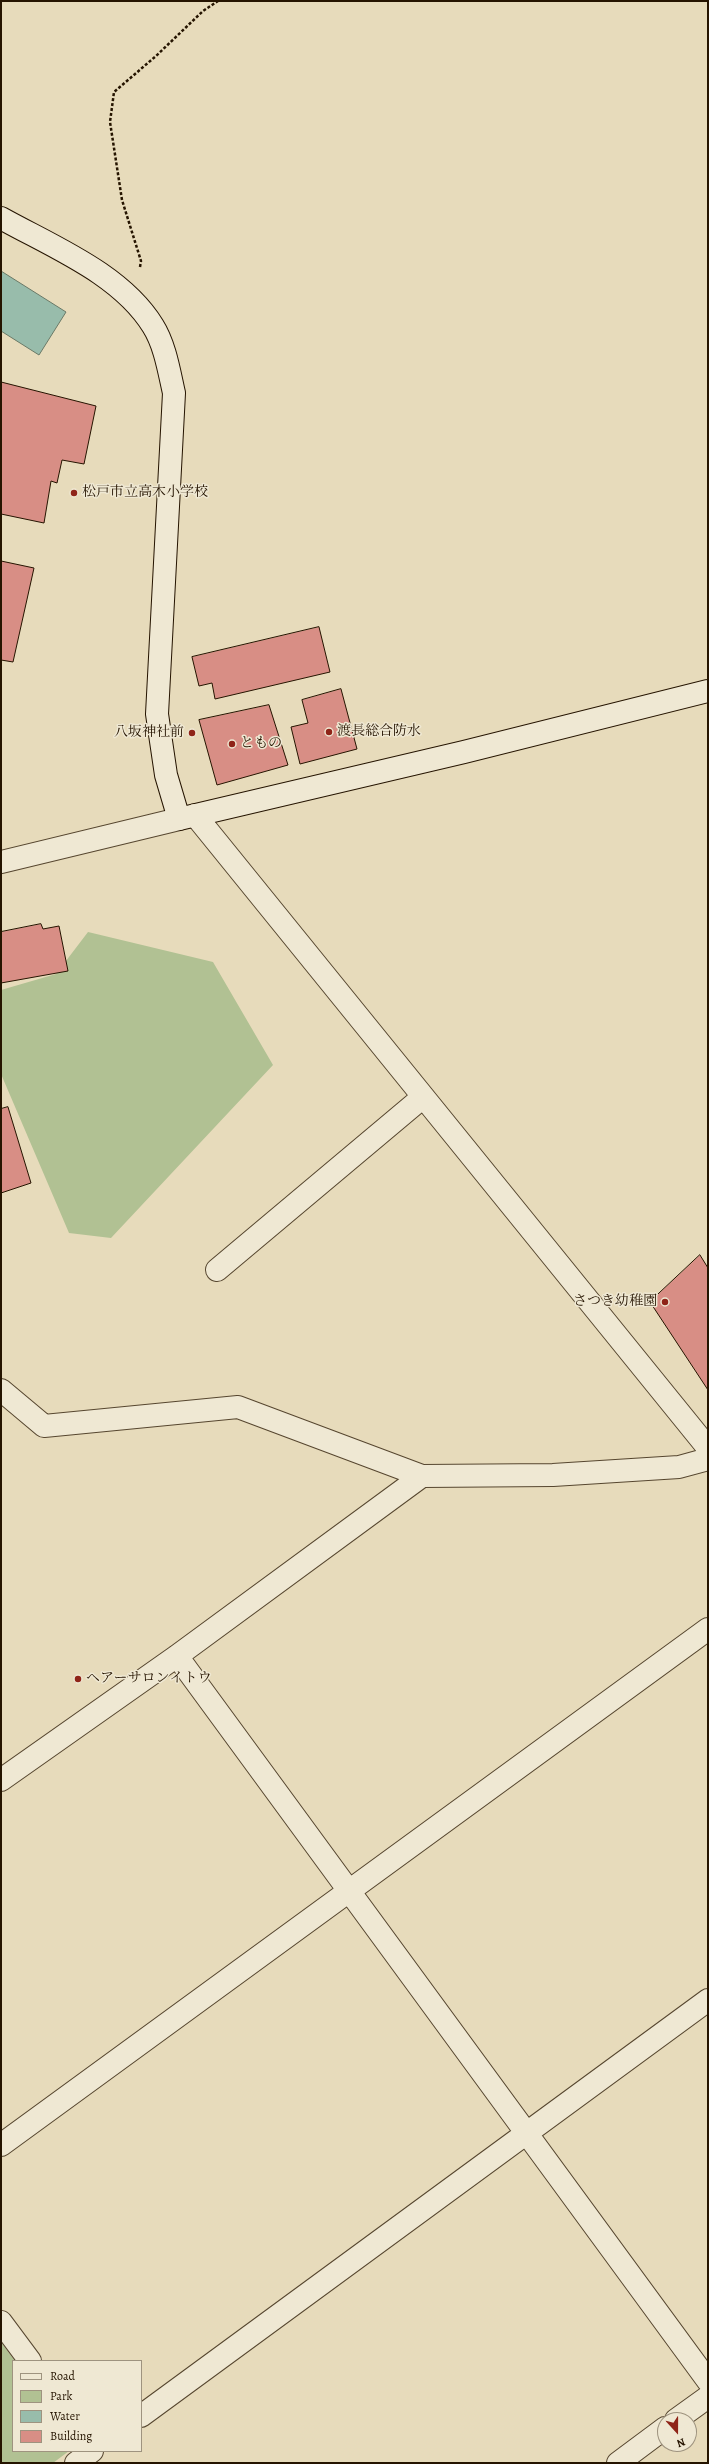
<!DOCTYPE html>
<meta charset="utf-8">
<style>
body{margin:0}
#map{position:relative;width:709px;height:2464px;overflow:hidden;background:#e7dbbb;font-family:Alegreya,serif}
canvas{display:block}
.frame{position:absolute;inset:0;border:2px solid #251400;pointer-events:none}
.legend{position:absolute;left:12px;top:2360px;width:130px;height:92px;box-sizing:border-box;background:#efe8d3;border:1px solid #9e937f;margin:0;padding:5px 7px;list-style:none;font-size:12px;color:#251400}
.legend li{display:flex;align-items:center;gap:8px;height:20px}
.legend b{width:20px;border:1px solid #9e937f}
.north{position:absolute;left:657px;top:2412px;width:40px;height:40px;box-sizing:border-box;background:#efe8d3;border:1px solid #9e937f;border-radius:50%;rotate:159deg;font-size:11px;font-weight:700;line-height:16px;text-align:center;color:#251400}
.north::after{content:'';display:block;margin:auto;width:14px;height:18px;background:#8f2418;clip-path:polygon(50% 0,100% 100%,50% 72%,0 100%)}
</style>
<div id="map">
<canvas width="709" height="2464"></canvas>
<div class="frame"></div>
<ul class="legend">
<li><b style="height:5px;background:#efe8d3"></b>Road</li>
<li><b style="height:11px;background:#b1c193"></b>Park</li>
<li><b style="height:11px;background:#98bcab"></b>Water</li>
<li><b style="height:11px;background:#d88e85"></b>Building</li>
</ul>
<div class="north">N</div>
</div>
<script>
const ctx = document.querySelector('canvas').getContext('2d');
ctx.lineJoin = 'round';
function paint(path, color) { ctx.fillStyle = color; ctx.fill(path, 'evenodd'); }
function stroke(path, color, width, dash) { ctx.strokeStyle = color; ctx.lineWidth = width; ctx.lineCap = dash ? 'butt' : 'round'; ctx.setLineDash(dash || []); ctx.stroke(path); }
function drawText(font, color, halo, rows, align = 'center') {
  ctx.font = font + ' Alegreya,"Noto Serif JP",serif'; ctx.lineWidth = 3; ctx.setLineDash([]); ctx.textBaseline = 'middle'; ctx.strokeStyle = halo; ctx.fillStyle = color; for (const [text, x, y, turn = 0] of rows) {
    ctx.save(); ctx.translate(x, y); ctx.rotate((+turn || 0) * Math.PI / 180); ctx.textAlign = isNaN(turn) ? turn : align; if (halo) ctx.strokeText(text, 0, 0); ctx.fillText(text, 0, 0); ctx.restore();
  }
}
const green = new Path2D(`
 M 88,932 L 213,962 L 273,1065 L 111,1238 L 69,1233 L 1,1074 L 1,990 L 56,974 Z
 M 1,2342 L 15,2361 L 13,2361 L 13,2451 L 69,2451 L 53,2463 L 1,2463 Z`);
const water = new Path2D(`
 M 1,271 L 66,312 L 39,355 L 1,331 Z`);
const building = new Path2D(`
 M 1,382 L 96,406 L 84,464 L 62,460 L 57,483 L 51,481 L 44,523 L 1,514 Z
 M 1,561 L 34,568 L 13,662 L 1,660 Z
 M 319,627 L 330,672 L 215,699 L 212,683 L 199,686 L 192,657 Z
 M 341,689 L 357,749 L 300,764 L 291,727 L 308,723 L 302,700 Z
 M 269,705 L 288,765 L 217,785 L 199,720 Z
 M 41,924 L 43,929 L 59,926 L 68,971 L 1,983 L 1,932 Z
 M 8,1107 L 31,1183 L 1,1193 L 1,1109 Z
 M 700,1255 L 708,1268 L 708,1390 L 650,1302 Z`);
const path = new Path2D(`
 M 140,267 L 141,261 L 122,200 L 110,122 L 114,92 L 156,56 L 203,11 L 218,1`);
const street = new Path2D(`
 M 195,815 L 708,1448
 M 1,862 L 179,819
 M 217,1270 L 423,1097
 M 1,1390 L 44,1426 L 238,1407 L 422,1476 L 553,1475 L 679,1467 L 708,1459
 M 177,1656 L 708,2381
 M 1,1780 L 177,1656 L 422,1476
 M 1,2145 L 708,1629
 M 1,2322 L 30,2361
 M 141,2416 L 708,2000
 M 676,2420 L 708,2397
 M 76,2463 L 92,2451
 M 618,2463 L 665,2428`);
const secondary = new Path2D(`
 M 1,218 C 53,247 121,274 153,326 C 165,345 169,371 174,393 L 157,714 L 166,775 L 179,819 L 464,752 L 708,691`);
const markers = [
 [74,493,4,"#8f2418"],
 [329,732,4,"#8f2418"],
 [192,733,4,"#8f2418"],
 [232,744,4,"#8f2418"],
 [665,1302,4,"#8f2418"],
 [78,1679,4,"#8f2418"]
];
const poiNames = [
 ["松戸市立高木小学校",82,493],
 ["渡長総合防水",337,732],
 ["八坂神社前",184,733,"right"],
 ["ともの",240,744],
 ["さつき幼稚園",657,1302,"right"],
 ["ヘアーサロンイトウ",86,1679]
];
paint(green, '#b1c193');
paint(water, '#98bcab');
stroke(water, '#6a7967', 1);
paint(building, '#d88e85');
stroke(building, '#251400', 1);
stroke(street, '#56462f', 24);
stroke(secondary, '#251400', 24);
stroke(path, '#251400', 2.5, [3, 2]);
stroke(street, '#efe8d3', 22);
stroke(secondary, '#efe8d3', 22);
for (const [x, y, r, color] of markers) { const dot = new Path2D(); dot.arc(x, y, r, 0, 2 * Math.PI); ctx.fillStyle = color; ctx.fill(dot); stroke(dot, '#efe8d3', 1.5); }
drawText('14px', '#251400', '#efe8d3', poiNames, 'left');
</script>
